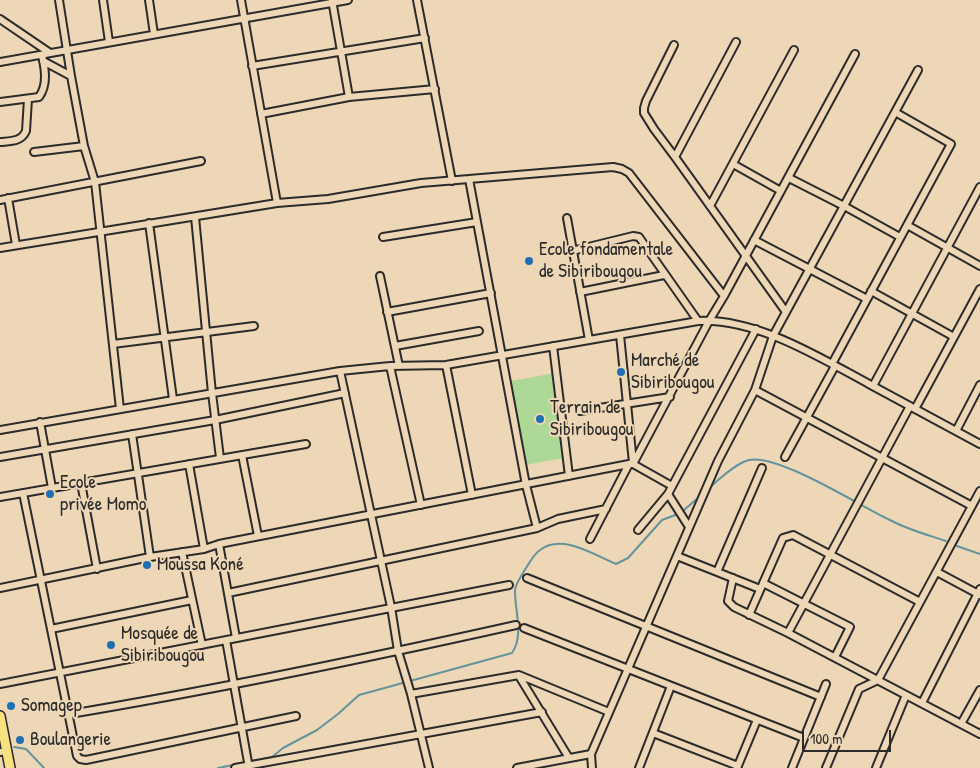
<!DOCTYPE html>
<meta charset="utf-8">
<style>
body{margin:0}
#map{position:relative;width:980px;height:768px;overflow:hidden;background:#eed7b6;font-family:"Patrick Hand",sans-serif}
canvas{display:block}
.scale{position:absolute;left:802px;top:730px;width:89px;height:22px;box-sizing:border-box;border:2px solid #2b2b2b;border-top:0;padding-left:6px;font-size:15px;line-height:18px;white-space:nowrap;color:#2b2b2b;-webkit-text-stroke:4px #eed7b6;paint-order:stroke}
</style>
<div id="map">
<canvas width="980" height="768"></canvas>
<div class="scale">100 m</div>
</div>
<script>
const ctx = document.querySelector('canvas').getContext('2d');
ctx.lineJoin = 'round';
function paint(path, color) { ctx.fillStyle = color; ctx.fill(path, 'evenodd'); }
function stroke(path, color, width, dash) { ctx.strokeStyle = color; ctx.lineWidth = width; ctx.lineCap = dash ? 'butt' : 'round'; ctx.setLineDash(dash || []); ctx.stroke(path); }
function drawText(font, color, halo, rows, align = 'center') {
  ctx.font = font + ' "Patrick Hand",sans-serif'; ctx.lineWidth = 4; ctx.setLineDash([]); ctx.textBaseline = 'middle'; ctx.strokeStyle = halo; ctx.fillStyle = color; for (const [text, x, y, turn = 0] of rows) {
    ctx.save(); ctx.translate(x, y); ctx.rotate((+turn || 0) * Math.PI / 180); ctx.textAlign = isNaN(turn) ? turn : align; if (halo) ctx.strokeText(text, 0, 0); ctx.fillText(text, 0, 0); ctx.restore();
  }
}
const green = new Path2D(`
 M 555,373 L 569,457 L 525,465 L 511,381 Z`);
const stream = new Path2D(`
 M 708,489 C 718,480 736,463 749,460 C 778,453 863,508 892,521 C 909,530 928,535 946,541
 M 684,510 L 699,497
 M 954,545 L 980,554
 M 14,747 L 26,749 L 44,768
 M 218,768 L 272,757 L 283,748 L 317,730 L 338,714 L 359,695 L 512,653 C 524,636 515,611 515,592 C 514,585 522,575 526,568 C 530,562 534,554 540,550 C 562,533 594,555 616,564 L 628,558 L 662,520 L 678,514`);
const minor = new Path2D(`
 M 59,0 L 71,76 L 84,146 L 95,182 L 120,409
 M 103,0 L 109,42
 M 149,0 L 154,34
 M 241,0 L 277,203
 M 332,0 L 349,97
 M 417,0 L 452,181
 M 0,19 L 50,53
 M 674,45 L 646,101 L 644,108 L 644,113 L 654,129 L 675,157 L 786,312
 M 43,61 L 71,76
 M 0,62 L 348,0
 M 252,66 L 425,38
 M 0,102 L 39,97 C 48,84 45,69 42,55
 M 261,114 L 349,97 L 435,89
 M 0,142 C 11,141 21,142 26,131 L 28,99
 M 34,152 L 84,146
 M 675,157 L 736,42
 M 733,164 L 781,191
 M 789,178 L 844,206 L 900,237
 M 469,179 L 526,485 L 537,528
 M 8,198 L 16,245
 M 0,200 L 201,161
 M 710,206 L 794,50
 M 195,217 L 212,393 L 220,458
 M 567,218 L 589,340
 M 149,223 L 173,399
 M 907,225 L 980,266
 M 383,237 L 477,222
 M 754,240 L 867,299
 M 0,248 L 277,203 L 328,199 L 421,183 L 613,167 L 622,169 L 629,173 L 724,296
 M 572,251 L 633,236 L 639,237 L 698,321
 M 380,276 L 399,366
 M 871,291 L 954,337
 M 580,292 L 664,275
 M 387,312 L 491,293
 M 620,335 L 633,463
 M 113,344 L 254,326
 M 395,346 L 479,331
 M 553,346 L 569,476
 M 832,364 L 951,144 L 895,112
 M 446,365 L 472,495
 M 390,366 L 421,505
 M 340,371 L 391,607 L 398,651 L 411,694 L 429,768
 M 873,386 L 980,187
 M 755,390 L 972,506
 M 915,409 L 980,289
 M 580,411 L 670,397
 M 40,422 L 52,488
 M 0,430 L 340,371 L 390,366 L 446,365 L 698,321 C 756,318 819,357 869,384 C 906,404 943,424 980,444
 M 956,431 L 980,385
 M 132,434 L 150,557
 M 242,455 L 258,536
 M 0,457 L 215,420 L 345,393
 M 785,457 L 835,366
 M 189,464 L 204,549
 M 633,464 L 709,321 L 724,296 L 855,54
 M 81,483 L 97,569
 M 23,493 L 77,756 L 80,759 L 86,760 L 296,716
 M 668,494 L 689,527
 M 0,497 L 306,444
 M 638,530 L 668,494 L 756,329
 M 590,539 L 629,464
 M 219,544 L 236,638
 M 182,552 L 202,645
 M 677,556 L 760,589
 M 717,572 L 762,468
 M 937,572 L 980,595
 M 527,578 L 821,697
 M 733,578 L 728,601 L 734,607 L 788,633 L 980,734
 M 763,583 L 850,627 L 835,657
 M 0,588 L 150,557 L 204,549 L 219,544 L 629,464 L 633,464 L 672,486
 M 228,593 L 537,528 L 558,519 L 606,509
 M 749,615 L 783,538 L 793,535 L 920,602
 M 524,628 L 804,738
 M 51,629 L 192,600
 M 788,633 L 910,406
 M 226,640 L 249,768
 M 519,676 L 569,758
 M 0,684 L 509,585
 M 411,694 L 519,675 L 609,712
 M 922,703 L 980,589
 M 70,714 C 219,689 368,658 516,625
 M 961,724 L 980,690
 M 653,733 L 738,766
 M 0,752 L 1,752
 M 235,768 L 542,712
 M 517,768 L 591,754
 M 592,768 L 591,754 L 718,461 L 755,390 L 773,336 L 918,70
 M 639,768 L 671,686
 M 737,768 L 757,720
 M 792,768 L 826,684
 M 826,768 L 859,689 L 878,680 L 980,491
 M 876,768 L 906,695`);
const highway = new Path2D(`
 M 0,716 L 10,768`);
const markers = [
 [529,261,5,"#1f6fb2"],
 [621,372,5,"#1f6fb2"],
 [540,419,5,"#1f6fb2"],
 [50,494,5,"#1f6fb2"],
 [147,565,5,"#1f6fb2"],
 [111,645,5,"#1f6fb2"],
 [11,706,5,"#1f6fb2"],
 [20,740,5,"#1f6fb2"]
];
const poiNames = [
 ["Ecole fondamentale",539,250],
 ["de Sibiribougou",539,272],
 ["Marché de",631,361],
 ["Sibiribougou",631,383],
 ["Terrain de",550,408],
 ["Sibiribougou",550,430],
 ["Ecole",60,483],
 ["privée Momo",60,505],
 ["Moussa Koné",157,565],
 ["Mosquée de",121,634],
 ["Sibiribougou",121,656],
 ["Somagep",21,706],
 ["Boulangerie",30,740]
];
paint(green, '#aed895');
stroke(stream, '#64939c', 2);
stroke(minor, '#2b2b2b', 10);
stroke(highway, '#2b2b2b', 12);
stroke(minor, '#eed7b6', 6);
stroke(highway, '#fae180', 9);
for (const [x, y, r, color] of markers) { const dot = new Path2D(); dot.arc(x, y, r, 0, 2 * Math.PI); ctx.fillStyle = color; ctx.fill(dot); stroke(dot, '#eed7b6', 2); }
drawText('19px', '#2b2b2b', '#eed7b6', poiNames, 'left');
</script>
